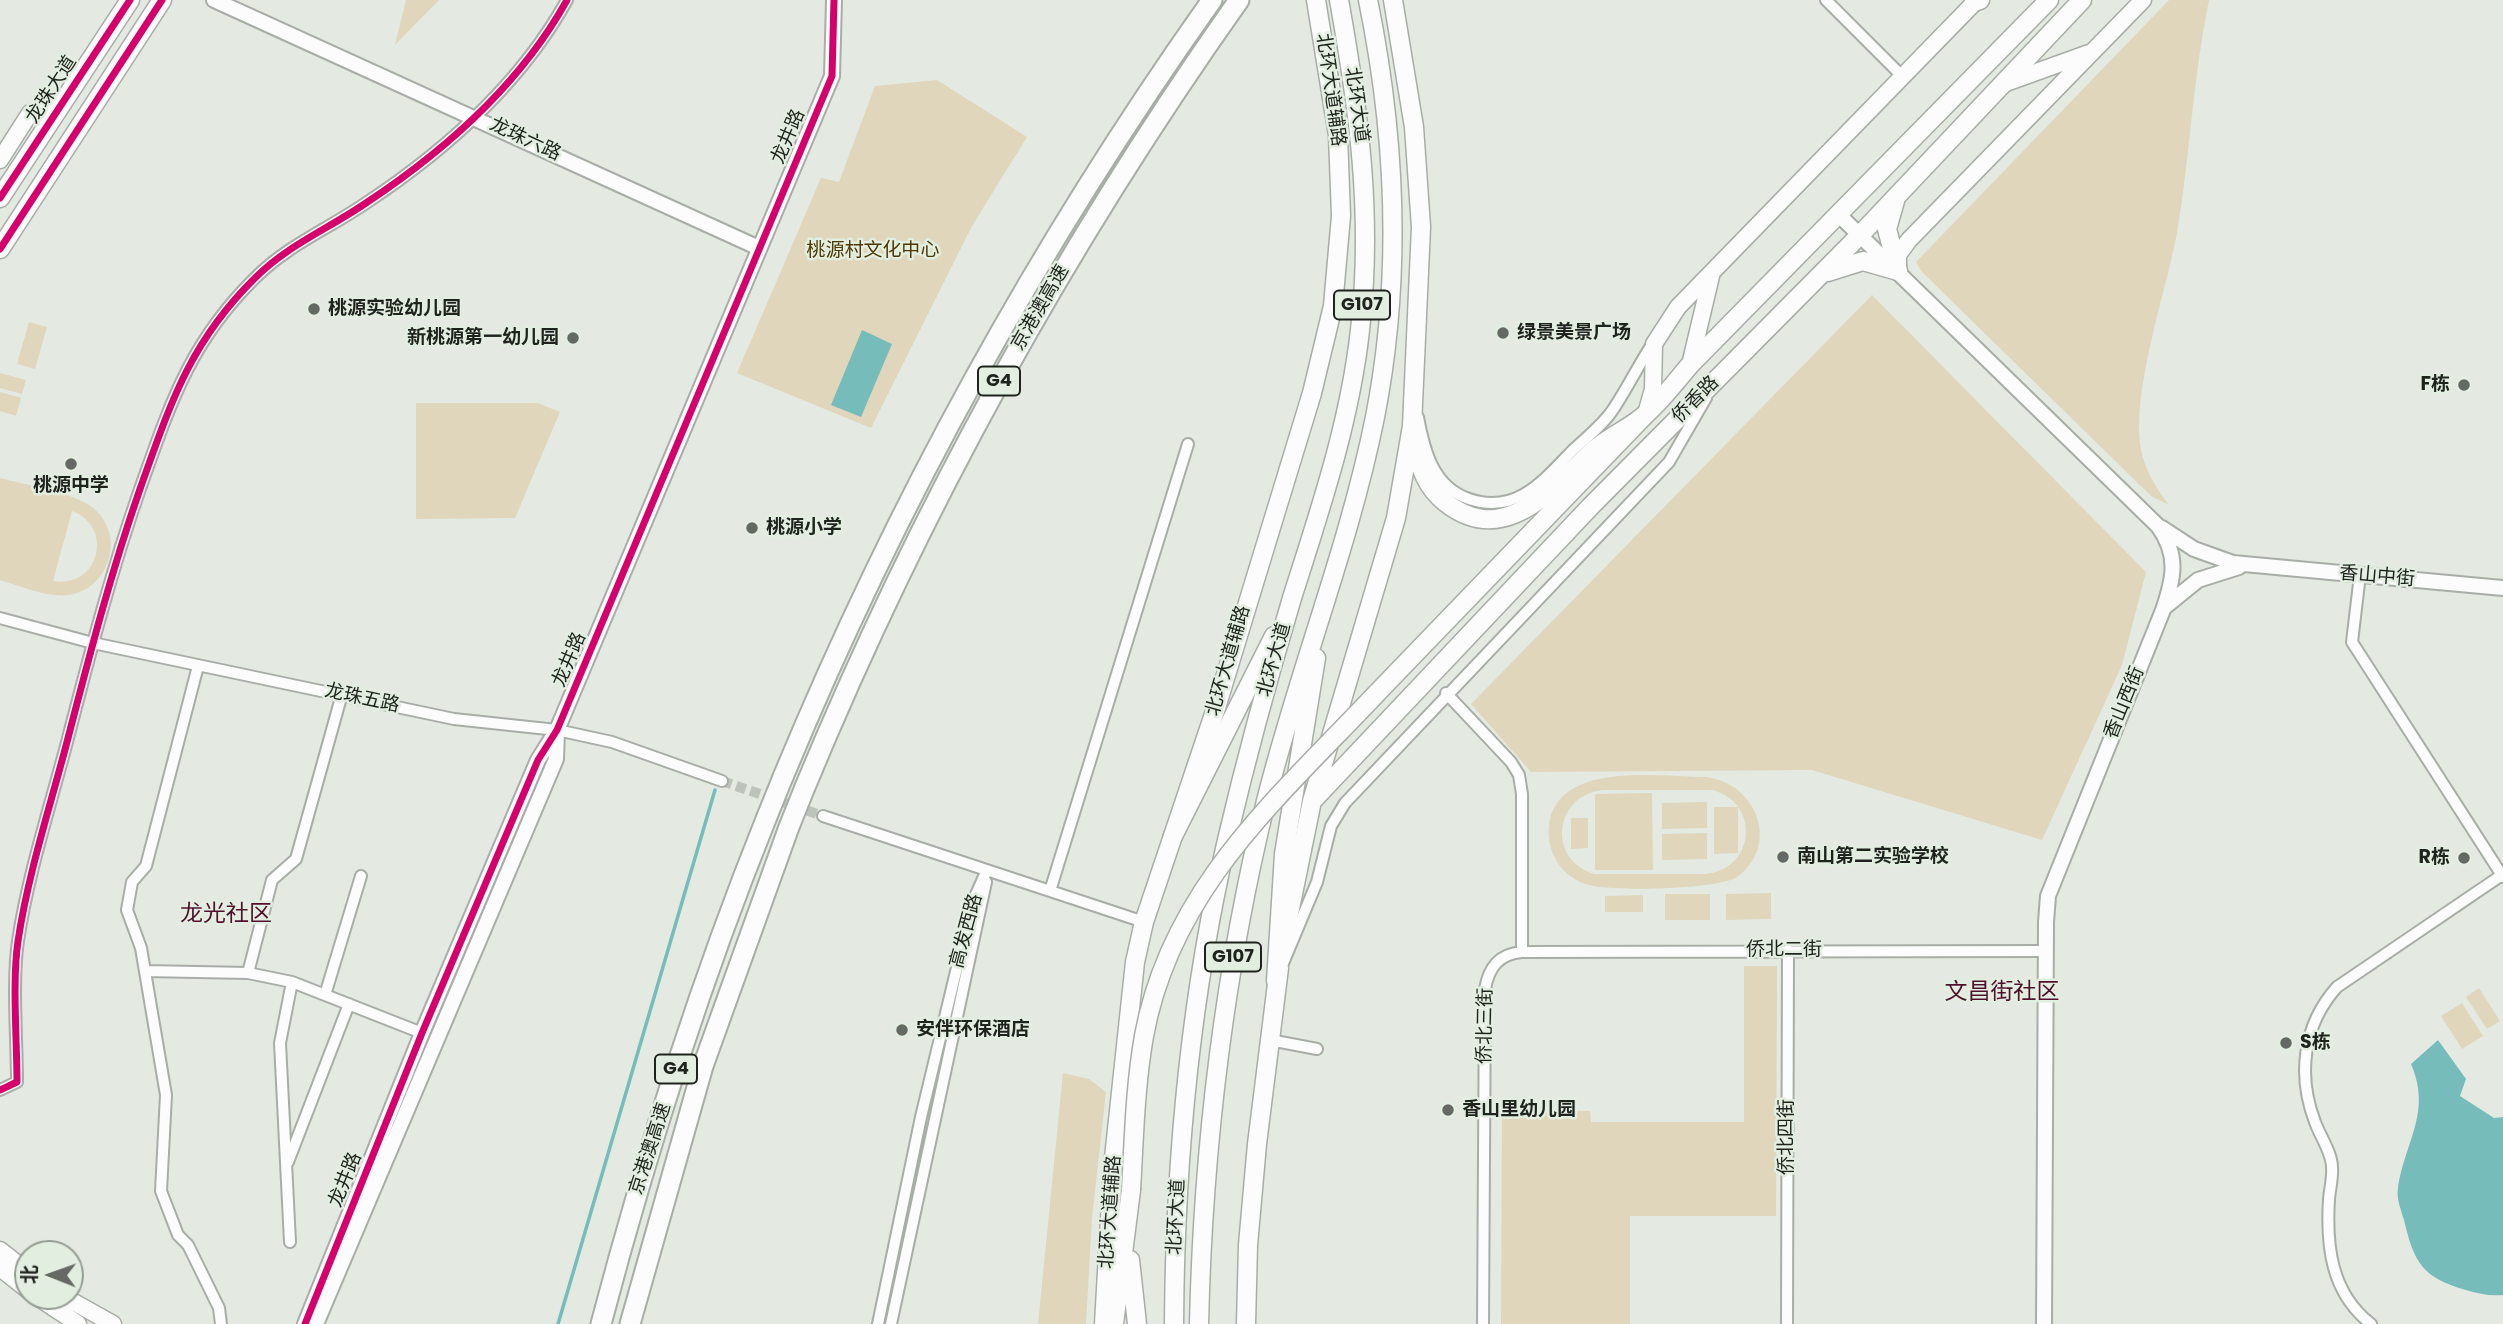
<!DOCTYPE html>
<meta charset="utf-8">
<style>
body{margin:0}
#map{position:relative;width:2503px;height:1324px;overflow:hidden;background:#e4eae2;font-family:Poppins,"Noto Sans SC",sans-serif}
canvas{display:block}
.north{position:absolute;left:14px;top:1240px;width:70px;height:70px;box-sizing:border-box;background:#e2eedf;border:2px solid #949d92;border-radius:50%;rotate:271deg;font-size:19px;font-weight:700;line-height:28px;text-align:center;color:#1f231e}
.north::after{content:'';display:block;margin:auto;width:24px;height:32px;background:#646963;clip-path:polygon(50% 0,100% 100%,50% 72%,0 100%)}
</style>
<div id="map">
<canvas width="2503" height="1324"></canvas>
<div class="north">北</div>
</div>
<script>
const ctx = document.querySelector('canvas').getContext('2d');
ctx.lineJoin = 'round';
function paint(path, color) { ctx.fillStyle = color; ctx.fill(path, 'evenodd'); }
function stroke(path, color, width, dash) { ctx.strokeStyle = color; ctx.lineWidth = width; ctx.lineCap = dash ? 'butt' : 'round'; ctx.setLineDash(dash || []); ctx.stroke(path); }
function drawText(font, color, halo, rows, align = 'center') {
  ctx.font = font + ' Poppins,"Noto Sans SC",sans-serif'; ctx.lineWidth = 5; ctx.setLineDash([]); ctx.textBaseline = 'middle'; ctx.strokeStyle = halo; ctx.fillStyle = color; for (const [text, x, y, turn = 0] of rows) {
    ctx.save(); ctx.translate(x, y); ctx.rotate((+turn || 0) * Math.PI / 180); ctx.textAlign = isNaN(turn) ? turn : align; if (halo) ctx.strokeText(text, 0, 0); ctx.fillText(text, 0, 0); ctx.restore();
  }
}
const green = new Path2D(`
 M 406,0 L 439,0 L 395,45 Z
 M 2169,0 L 2209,0 C 2193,77 2190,156 2177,233 C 2166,292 2131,392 2141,449 C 2145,471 2156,488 2169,505 L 2151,496 L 1921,271 L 1916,262 Z
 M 937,80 L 1027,137 L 972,226 L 871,428 L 737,373 L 821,178 L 839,182 L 875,86 Z
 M 1872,295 L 2146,572 L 2122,665 L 2042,840 L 1812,770 L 1531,772 L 1471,704 Z
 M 29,322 L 47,327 L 35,369 L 17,364 Z
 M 0,373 L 26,380 L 22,394 L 0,388 Z
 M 0,392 L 21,398 L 16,416 L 0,411 Z
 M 416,403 L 538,403 L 560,412 L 515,518 L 416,519 Z
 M 0,478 C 26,485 73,492 93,508 C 126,534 110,589 69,595 C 47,598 21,586 0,580 ZM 72,511 C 115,527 99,589 53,581 Z
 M 1705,777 C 1755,781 1782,845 1737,877 C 1717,890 1608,892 1585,884 C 1571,879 1560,869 1554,856 C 1548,844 1547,828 1551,815 C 1569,762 1661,777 1705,777 ZM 1713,790 C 1761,804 1755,869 1706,874 L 1595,874 C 1547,861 1553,795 1603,790 Z
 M 1652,793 L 1653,870 L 1595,870 L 1595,794 Z
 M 1707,802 L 1707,828 L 1662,829 L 1662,803 Z
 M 1714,807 L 1738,807 L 1738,853 L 1714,854 Z
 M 1571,818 L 1588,818 L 1588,848 L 1571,849 Z
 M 1707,833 L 1707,859 L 1662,860 L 1662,834 Z
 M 1771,893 L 1771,919 L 1726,920 L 1726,894 Z
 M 1665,894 L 1710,894 L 1710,920 L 1665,920 Z
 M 1643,895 L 1643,912 L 1605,912 L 1605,896 Z
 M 1744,966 L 1777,966 L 1776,1216 L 1630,1216 L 1630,1324 L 1501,1324 L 1502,1110 L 1590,1111 L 1591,1122 L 1744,1122 Z
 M 2479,988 L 2500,1021 L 2487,1029 L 2466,997 Z
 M 2462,1003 L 2483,1036 L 2462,1049 L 2441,1016 Z
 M 1063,1073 L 1089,1079 L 1106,1092 L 1092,1218 L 1086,1324 L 1038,1324 Z`);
const water = new Path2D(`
 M 862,330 L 892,344 L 861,417 L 831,405 Z
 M 2438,1040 L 2466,1079 L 2460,1096 L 2494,1118 L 2503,1117 L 2503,1295 C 2489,1296 2479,1294 2466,1290 C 2423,1278 2414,1263 2404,1220 C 2401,1210 2396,1198 2398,1188 C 2405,1141 2432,1113 2411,1064 Z`);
const stream = new Path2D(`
 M 558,1324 L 715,790`);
const minorTunnel = new Path2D(`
 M 722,781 L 823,816`);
const minor = new Path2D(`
 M 1826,0 L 1903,77
 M 1418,417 C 1424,450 1433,487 1469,499 C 1516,515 1543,481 1573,450 C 1587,437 1604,424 1614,408 C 1628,387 1639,364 1653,343
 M 2360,575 L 2352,642 L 2503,877
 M 0,618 L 93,643 L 454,719 L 557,730 L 612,742 L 722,781
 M 198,666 L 146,866 L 132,882 L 127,910 L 141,948 L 166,1095 L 161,1191 L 178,1235 L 188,1245 L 219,1308 L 221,1324
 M 1446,693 L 1511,762 L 1519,775 L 1522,794 L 1522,952
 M 823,816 L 1144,922
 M 1050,891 L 1188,444
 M 1281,968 L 1317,882 L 1331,826 L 1345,803 L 1669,462 L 1706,398
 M 145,971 L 248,973 L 292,982 L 422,1033
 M 248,973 L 272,880 L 296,859 L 342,694
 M 325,995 L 361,876
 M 1270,1040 L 1317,1049
 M 0,1090 L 17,1082 C 17,1040 12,981 18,941 C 28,874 50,807 67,742 C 89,657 111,572 140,489 C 170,405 189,343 255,278 C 288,245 328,229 366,203 C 446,150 520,85 567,0
 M 288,1162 L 349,1004
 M 290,1242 L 280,1043 L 292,982
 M 878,1324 L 921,1117 L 973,901 L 987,870
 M 891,1324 L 986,882
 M 1483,1324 L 1485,989 C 1489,967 1499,954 1522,952 L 2046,951
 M 1787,1324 L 1788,950
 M 2371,1324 C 2331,1293 2326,1246 2329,1199 C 2330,1188 2333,1177 2332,1167 C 2332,1153 2320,1136 2315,1122 C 2297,1075 2303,1025 2337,987 L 2502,875`);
const tertiary = new Path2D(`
 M 214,0 L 759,248
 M 1839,215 L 2158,526 C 2179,555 2174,578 2163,610 L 2048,896 L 2046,922 L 2044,1324
 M 2162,528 L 2194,549 L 2233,563 L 2503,588
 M 2166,606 L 2198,580 L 2239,567
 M 305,1324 L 422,1033 L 538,760 L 557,730 L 832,76 L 834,0
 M 316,1324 L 556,759 L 557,731`);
const secondary = new Path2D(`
 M 2003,84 L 2089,53
 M 0,160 L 30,113 L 62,102
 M 1898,269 L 1898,255 L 1909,240 L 2143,0
 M 1690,365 L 1712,272
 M 1646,414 L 1653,389 L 1654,344 L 1678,307 L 1977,0
 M 0,1250 L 28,1272
 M 0,1268 L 28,1290
 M 36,1296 L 78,1324
 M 63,1296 L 113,1324`);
const primary = new Path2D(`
 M 1974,2 L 1980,0
 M 0,198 L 130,0
 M 1895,201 L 1887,229 L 1898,271
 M 0,249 L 162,0
 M 1828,272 L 1863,261 L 1898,271
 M 1416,441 C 1418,465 1425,486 1445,502 C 1505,550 1553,487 1594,450 C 1610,436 1631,428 1647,413 C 1663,399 1676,381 1690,365 L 2049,0
 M 1314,799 L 1590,507 L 1860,235 L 2082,0
 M 1285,933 L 1312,801 L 1396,518 L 1412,426 L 1421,227 L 1414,127 L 1393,0
 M 1104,1324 L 1113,1167 L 1135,962 L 1144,922 L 1215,711 L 1312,393 L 1333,306 L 1341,216 L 1338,135 L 1316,0
 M 1246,1324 L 1248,1245 L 1257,1144 L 1279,968`);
const trunk = new Path2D(`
 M 1377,693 L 1646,414
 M 1173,836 L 1274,636
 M 1276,981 L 1284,854 L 1316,658
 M 1130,1260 L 1137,1324
 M 1114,1324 L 1131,1190
 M 1174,1324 C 1175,1162 1190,998 1227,840 C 1246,759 1268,678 1292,598 C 1320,510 1350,422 1360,330 C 1373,217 1359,111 1339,0
 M 1199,1324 C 1203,1147 1224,973 1266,801 C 1298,672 1349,547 1375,417 C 1402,279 1396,137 1368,0`);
const motorway = new Path2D(`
 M 783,777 C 896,504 1041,241 1212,0
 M 805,787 C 920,509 1065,246 1239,0
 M 601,1324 C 646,1153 700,983 766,819
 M 630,1324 L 703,1066 L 789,827`);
const trunkBridge = new Path2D(`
 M 1131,1190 C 1134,1139 1135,1087 1144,1036 C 1171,888 1279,797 1377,693`);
const motorwayBridge = new Path2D(`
 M 766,819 L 783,777
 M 789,827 L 805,787`);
const cycleway = new Path2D(`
 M 0,198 L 130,0
 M 0,249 L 162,0
 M 0,1090 L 17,1082 C 17,1040 12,981 18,941 C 28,874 50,807 67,742 C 89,657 111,572 140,489 C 170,405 189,343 255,278 C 288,245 328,229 366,203 C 446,150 520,85 567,0
 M 305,1324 L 422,1033 L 538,760 L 557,730 L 832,76 L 834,0`);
const markers = [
 [314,309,7,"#646963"],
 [1503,333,7,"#646963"],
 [573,338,7,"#646963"],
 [2464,385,7,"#646963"],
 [71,464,7,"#646963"],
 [752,528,7,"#646963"],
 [1783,857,7,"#646963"],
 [2464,858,7,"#646963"],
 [902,1030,7,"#646963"],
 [2286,1043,7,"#646963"],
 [1448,1110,7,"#646963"]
];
const shields = [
 [1362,305,56],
 [999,381,42],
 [1233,957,56],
 [676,1069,42]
];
const shieldNames = [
 ["G107",1362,305],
 ["G4",999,381],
 ["G107",1233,957],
 ["G4",676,1069]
];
const streetNames = [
 ["龙珠大道",52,90,-57],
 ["北环大道辅路",1330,90,82],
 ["北环大道",1356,105,82],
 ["龙井路",789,137,-67],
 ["龙珠六路",525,140,25],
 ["京港澳高速",1041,308,-60],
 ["侨香路",1696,400,-45],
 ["香山中街",2377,577,5],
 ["龙井路",570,660,-67],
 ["北环大道",1275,660,-74],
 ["北环大道辅路",1229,661,-74],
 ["龙珠五路",362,699,12],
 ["香山西街",2125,703,-68],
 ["高发西路",967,931,-75],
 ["侨北二街",1784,950],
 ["侨北三街",1486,1026,-89],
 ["侨北四街",1787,1137,-90],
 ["京港澳高速",651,1149,-72],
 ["龙井路",346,1180,-68],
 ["北环大道辅路",1111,1212,-86],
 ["北环大道",1177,1217,-87]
];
const parkNames = [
 ["桃源村文化中心",873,251]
];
const poiNames = [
 ["桃源实验幼儿园",328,309],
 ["绿景美景广场",1517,333],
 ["新桃源第一幼儿园",559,338,"right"],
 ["F栋",2450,385,"right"],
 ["桃源中学",71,486,"center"],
 ["桃源小学",766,528],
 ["南山第二实验学校",1797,857],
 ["R栋",2450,858,"right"],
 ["安伴环保酒店",916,1030],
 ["S栋",2300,1043],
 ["香山里幼儿园",1462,1110]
];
const quarterNames = [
 ["龙光社区",226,915],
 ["文昌街社区",2002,993]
];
paint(green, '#dfd6bb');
paint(water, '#76bcbb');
stroke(stream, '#76bcbb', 3.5);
stroke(minorTunnel, '#bdc2bb', 10, [10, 5]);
stroke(minor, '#a8ada7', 14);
stroke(tertiary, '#a8ada7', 18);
stroke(secondary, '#a8ada7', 19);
stroke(primary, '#a8ada7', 21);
stroke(trunk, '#a8ada7', 21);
stroke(motorway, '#a8ada7', 23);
stroke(minor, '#fbfcfb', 10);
stroke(tertiary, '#fbfcfb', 14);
stroke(secondary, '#fbfcfb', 16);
stroke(primary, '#fbfcfb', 18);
stroke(trunk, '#fbfcfb', 18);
stroke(motorway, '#fbfcfb', 19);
stroke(trunkBridge, '#a8ada7', 21, []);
stroke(motorwayBridge, '#a8ada7', 23, []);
stroke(trunkBridge, '#fbfcfb', 18);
stroke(motorwayBridge, '#fbfcfb', 19);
stroke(cycleway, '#d6006c', 7);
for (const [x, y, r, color] of markers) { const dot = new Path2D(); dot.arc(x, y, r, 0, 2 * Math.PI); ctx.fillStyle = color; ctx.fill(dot); stroke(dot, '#e2eedf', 2.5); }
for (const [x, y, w] of shields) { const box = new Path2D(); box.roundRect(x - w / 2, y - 14.5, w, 29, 5); ctx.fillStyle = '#e2eedf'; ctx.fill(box); stroke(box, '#1f231e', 2); }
drawText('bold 18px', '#1f231e', null, shieldNames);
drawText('19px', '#1f231e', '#e2eedf', streetNames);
drawText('19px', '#4e3701', '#e2eedf', parkNames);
drawText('bold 19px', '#1f231e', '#e2eedf', poiNames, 'left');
drawText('23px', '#510f2e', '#e2eedf', quarterNames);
</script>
